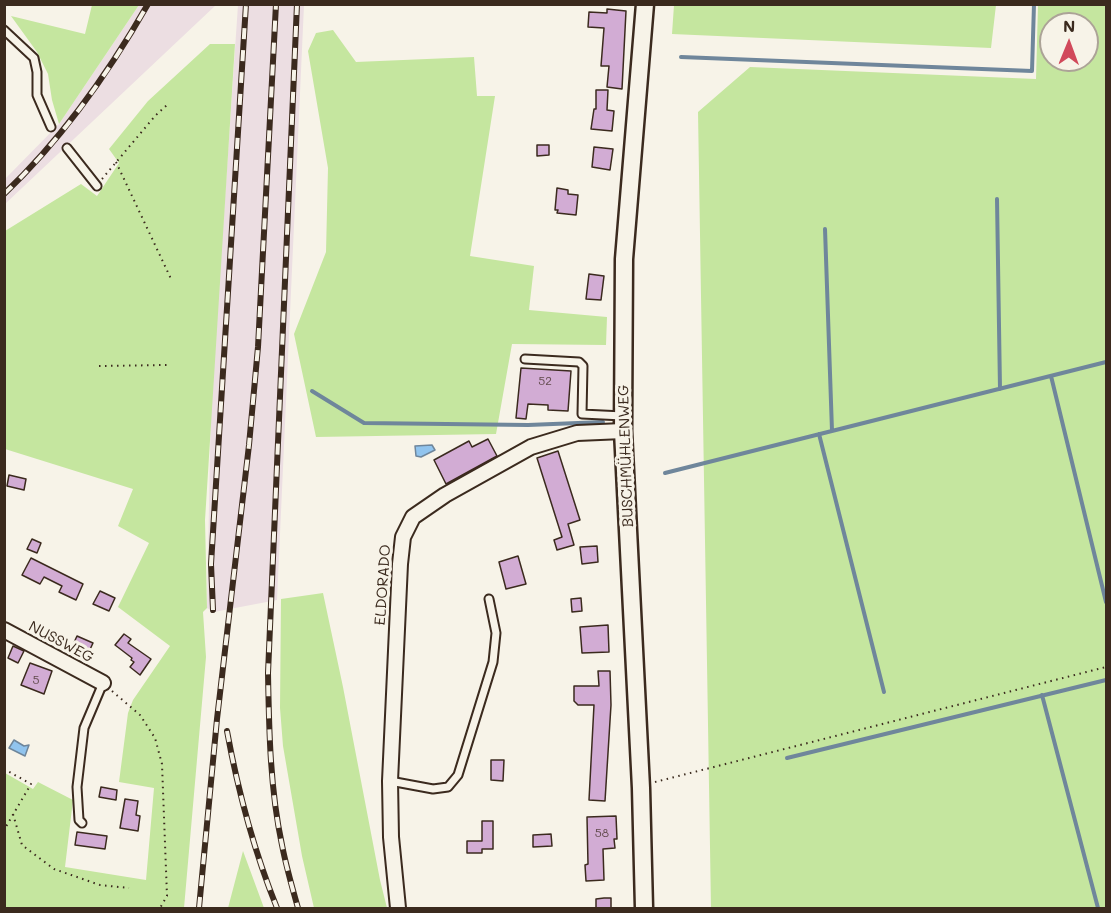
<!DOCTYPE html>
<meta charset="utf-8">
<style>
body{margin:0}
#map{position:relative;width:1111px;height:913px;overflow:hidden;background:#f7f3e8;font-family:Mali,sans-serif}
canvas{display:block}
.frame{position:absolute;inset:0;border:6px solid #3b2a1e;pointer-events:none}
.north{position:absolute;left:1039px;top:12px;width:60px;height:60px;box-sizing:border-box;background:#f7f3e8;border:2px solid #aca397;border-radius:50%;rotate:1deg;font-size:16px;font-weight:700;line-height:24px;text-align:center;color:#3b2a1e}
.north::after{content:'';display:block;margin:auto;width:21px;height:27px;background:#d1495b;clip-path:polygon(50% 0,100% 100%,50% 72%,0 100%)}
</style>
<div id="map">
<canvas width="1111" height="913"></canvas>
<div class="frame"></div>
<div class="north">N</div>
</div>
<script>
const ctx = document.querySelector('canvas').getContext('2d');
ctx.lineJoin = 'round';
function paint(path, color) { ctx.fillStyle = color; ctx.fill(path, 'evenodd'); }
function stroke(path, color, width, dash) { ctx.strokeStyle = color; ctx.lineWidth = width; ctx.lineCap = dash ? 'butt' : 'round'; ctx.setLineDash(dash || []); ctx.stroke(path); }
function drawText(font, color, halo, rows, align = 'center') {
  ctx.font = font + ' Mali,sans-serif'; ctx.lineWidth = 6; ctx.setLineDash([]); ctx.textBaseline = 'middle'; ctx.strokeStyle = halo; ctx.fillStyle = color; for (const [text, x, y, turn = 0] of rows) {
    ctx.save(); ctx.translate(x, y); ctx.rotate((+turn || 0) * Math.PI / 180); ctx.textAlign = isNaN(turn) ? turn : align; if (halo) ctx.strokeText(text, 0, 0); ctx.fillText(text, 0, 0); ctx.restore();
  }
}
const built = new Path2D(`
 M 139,5 L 216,5 L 5,204 L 5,179 L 59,124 Z
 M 238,5 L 304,5 L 277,600 L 214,612 L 207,608 L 211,403 Z`);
const green = new Path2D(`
 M 92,5 L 139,5 L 59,124 L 52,100 L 48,74 L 37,52 L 11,16 L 85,34 Z
 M 674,5 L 674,4 L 996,5 L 991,48 L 672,34 Z
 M 1038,5 L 1106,5 L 1106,908 L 711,908 L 698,112 L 750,67 L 1036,79 ZM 1051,24 L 1087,24 L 1087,60 L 1051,60 Z
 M 333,30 L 356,62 L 474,57 L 477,96 L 495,96 L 470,256 L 534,266 L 529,310 L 607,317 L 606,345 L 512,344 L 496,434 L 316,437 L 294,334 L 326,252 L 328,168 L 308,51 L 316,33 Z
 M 210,44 L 235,44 L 205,520 L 207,608 L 203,612 L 206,657 L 184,908 L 5,908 L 5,773 L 33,789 L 38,782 L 73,800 L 65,867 L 146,880 L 154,788 L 119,782 L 128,713 L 133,700 L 170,646 L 118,607 L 149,543 L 118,526 L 133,489 L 5,449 L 5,231 L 81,184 L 97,196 L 119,163 L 109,149 L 148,101 Z
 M 323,593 L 343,687 L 380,880 L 387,908 L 314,908 L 302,856 L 283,746 L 280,708 L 281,599 Z
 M 243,851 L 264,908 L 228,908 Z`);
const water = new Path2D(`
 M 432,445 L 435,450 L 421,457 L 416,456 L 415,446 Z
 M 14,740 L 24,746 L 29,745 L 25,756 L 9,748 Z`);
const stream = new Path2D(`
 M 681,57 L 1032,71 L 1034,4
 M 997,199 L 1000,389
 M 825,229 L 832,431
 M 1051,376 L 1106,602
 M 312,391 L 364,423 L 528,425 L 603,422
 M 819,434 L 884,692
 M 665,473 L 1106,362
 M 1042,695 L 1098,908
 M 787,758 L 1106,680`);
const building = new Path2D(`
 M 607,9 L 626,11 L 622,89 L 607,87 L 609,66 L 601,66 L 604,28 L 588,27 L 589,12 L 607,13 Z
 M 596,90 L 608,90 L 607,110 L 614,111 L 612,131 L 591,129 L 594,109 L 596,109 Z
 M 537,145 L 549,145 L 549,155 L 537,156 Z
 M 594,147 L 613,149 L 610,170 L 592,167 Z
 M 557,188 L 568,190 L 568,194 L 578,195 L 576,215 L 557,213 L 558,210 L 555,210 Z
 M 589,274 L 604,276 L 601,300 L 586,299 Z
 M 521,368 L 571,371 L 568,411 L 548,410 L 548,405 L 528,404 L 526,419 L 516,418 Z
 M 488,439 L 497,456 L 446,484 L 434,460 L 469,441 L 472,447 Z
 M 558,451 L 580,520 L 568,524 L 574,545 L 557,550 L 554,540 L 562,537 L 537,458 Z
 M 9,475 L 26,479 L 24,490 L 7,486 Z
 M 32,539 L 41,543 L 37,553 L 27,549 Z
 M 597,546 L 598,562 L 582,564 L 580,547 Z
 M 518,556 L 526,584 L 506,589 L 499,562 Z
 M 31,558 L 83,584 L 76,600 L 59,592 L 62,586 L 44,577 L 40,584 L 22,575 Z
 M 100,591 L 115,598 L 109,611 L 93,604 Z
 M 581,598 L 582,611 L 572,612 L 571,599 Z
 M 608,625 L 609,652 L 582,653 L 580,627 Z
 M 124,634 L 131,639 L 128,643 L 151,659 L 140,675 L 130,667 L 134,662 L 131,660 L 132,658 L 115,645 Z
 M 77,636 L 93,643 L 87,656 L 71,649 Z
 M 13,646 L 24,651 L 18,663 L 8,658 Z
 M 30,663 L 52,671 L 44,694 L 21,685 Z
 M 598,671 L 610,671 L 611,705 L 605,801 L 589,800 L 594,705 L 578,705 L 574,701 L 574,686 L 599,686 Z
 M 491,760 L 504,760 L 503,781 L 491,780 Z
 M 101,787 L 117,790 L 116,800 L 99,797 Z
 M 125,799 L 138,801 L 136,815 L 140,816 L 138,831 L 120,828 Z
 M 616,816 L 617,839 L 614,839 L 615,848 L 603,849 L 604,880 L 586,881 L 585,865 L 588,864 L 587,817 Z
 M 482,821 L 493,821 L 493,849 L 482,849 L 482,853 L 467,853 L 467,841 L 482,841 Z
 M 77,832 L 107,836 L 105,849 L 75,845 Z
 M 551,834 L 552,846 L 533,847 L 533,835 Z
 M 604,898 L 611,898 L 611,909 L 596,909 L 596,899 Z`);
const path = new Path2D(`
 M 116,162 L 172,281
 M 102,179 L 155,116 L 167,105
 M 99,366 L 167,365
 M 112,691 L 140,715 L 155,738 L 162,764 L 167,896 L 160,908
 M 4,769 L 31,784 L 4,830
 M 655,782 L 1106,667
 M 13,814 L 22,845 L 54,869 L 100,885 L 129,888`);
const service = new Path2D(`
 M 4,30 L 34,58 L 37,72 L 37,95 L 51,127
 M 67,148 L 97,186
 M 525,359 L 579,362 L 583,366 L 582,414 L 623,416
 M 390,781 L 433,789 L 448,787 L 458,775 L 493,662 L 496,633 L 489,599
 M 82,823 L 79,820 L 77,787 L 84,728 L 103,683`);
const minor = new Path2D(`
 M 4,630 L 103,683
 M 398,908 L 391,837 L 390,781 L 400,564 L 403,537 L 413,517 L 445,495 L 531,447 L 577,433 L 623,431`);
const tertiary = new Path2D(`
 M 644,908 L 641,788 L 623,431 L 624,259 L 645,4`);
const rail = new Path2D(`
 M 297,4 L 268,673 C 269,730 270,789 282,845 C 286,866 292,887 298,908
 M 4,194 C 63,138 108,74 148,4
 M 213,610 L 211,564 L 246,4
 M 227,731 C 238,791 254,851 277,908
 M 199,908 L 217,719 L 249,445 L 258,347 L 276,4`);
const numberNames = [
 ["52",545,381],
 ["5",36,680],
 ["58",602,833]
];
const streetNames = [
 ["BUSCHMÜHLENWEG",626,456,-92],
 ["ELDORADO",383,585,-86],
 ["NUSSWEG",61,642,28]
];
paint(built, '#ecdee2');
paint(green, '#c5e69f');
paint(water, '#91c4ee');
stroke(water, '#6f869b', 1.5);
stroke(stream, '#6f869b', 4);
paint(building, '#d2acd4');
stroke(building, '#3b2a1e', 1.5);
stroke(service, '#3b2a1e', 11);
stroke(minor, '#3b2a1e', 18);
stroke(tertiary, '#3b2a1e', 21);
stroke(path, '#3b2a1e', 2, [1.5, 4.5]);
stroke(service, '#f7f3e8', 7);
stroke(minor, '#f7f3e8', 14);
stroke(tertiary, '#f7f3e8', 16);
stroke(rail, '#3b2a1e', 6);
stroke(rail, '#f7f3e8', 4, [11]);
drawText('12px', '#614a4c', null, numberNames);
drawText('15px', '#3b2a1e', '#f7f3e8', streetNames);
</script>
